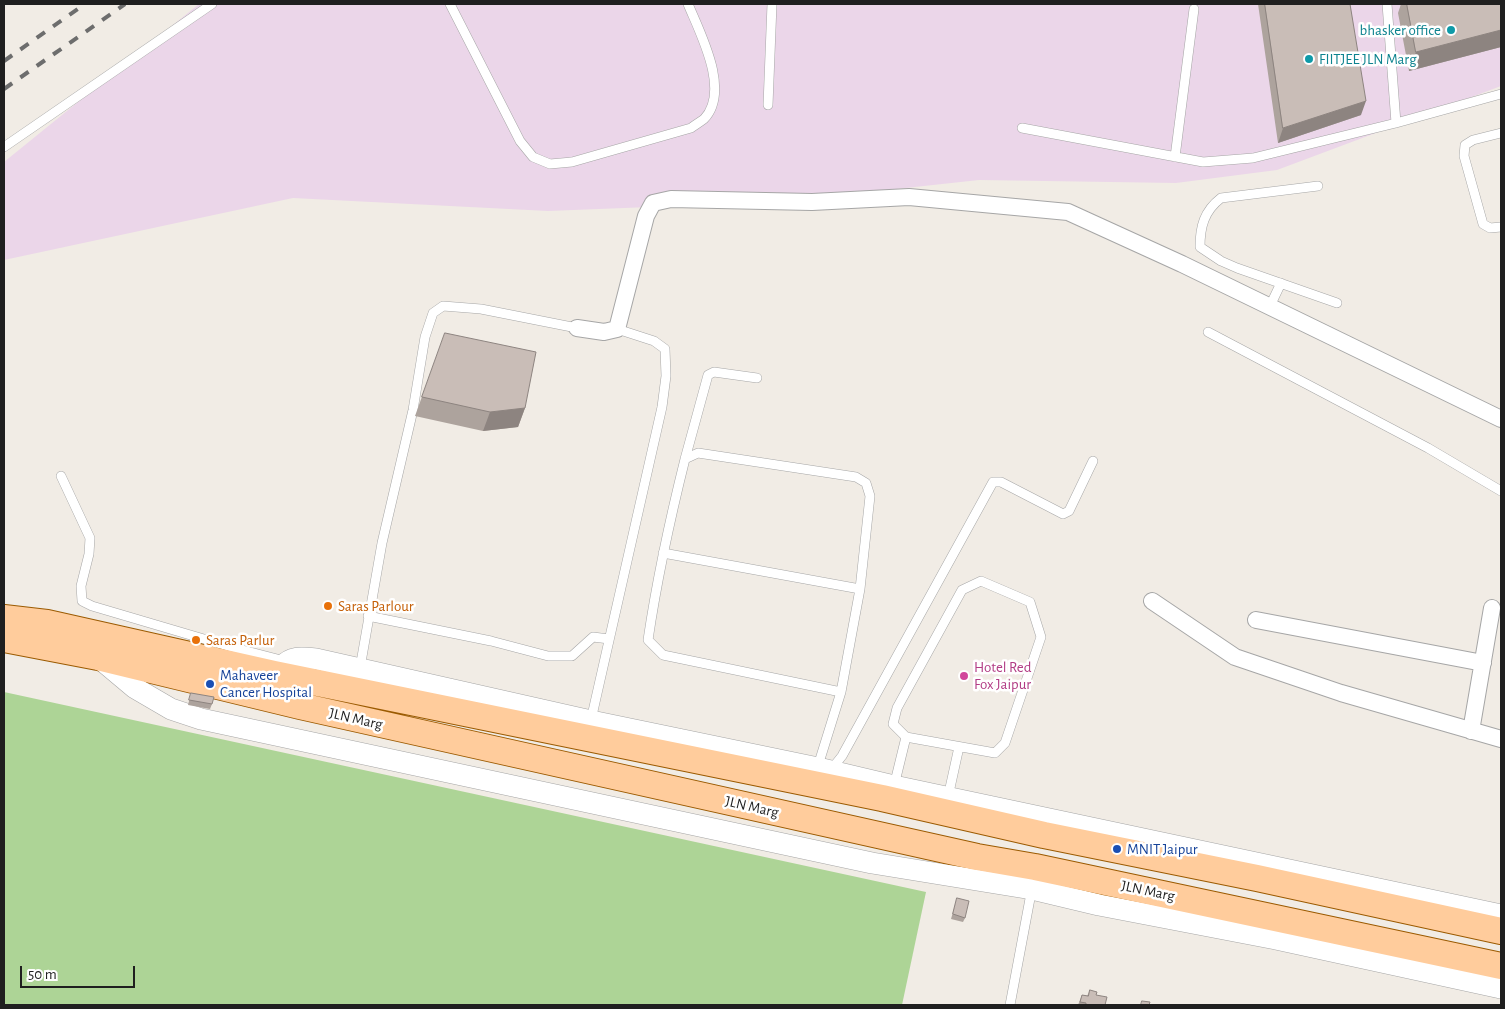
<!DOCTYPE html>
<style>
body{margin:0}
#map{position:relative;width:1505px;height:1009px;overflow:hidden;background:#f1ece5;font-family:"Alegreya Sans",sans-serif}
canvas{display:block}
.frame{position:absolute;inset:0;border:5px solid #1f1f1f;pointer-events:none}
.scale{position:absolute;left:20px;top:966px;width:115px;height:22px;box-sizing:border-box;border:2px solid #1f1f1f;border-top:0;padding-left:6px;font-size:15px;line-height:18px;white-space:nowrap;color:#1f1f1f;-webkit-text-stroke:4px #fff;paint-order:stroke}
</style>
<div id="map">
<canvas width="1505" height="1009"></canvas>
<div class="frame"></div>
<div class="scale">50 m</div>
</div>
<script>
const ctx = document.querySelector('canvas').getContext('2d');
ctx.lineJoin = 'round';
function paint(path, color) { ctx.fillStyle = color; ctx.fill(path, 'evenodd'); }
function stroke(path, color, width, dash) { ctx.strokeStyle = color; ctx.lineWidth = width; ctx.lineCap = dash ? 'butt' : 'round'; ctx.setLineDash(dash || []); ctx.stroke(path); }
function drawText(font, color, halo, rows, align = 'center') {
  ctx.font = font + ' "Alegreya Sans",sans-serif'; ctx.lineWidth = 5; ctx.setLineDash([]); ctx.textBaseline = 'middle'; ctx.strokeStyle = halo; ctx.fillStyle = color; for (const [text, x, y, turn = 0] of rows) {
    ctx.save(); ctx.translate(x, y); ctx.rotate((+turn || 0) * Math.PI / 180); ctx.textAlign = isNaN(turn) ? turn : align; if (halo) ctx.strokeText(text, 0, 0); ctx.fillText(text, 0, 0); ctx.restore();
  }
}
const industrial = new Path2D(`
 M 199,4 L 1501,4 L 1501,86 L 1277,170 L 1176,183 L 979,180 L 777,202 L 548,211 L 293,198 L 4,260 L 4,162 Z`);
const forest = new Path2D(`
 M 4,692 L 926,892 L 902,1005 L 4,1005 Z`);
const service = new Path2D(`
 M 450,4 L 520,141 L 533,157 L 550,164 L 572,162 L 691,128 C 695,125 700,122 704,119 C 731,91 700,33 688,4
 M 768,105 L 772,4
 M 1396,123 L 1501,94
 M 1022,128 L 1203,162 L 1253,158 L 1396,123 L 1387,4
 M 1501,133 L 1473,140 L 1465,145 L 1464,156 L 1483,224 L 1490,228 L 1501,227
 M 4,147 L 212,4
 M 1175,157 L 1194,9
 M 1318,186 L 1221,198 C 1204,211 1200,227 1200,247 L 1221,261 L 1237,268 L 1337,303
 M 1270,306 L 1281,283
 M 1208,332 L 1428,448 L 1501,491
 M 685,459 L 708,375 L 714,372 L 757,378
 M 61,476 L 90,538 L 89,554 L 81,586 L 82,601 L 92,606 L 231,647 L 285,661
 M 663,553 L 860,589
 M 981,581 L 1030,602 L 1041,637 L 1005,743 L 995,753 L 906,737 L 893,724 L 897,708 L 962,590 Z
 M 368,616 L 491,641 L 548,656 L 572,656 L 593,637 L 609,639
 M 360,668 L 382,543 L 413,410 L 425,337 L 433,313 L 443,306 L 481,309 L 577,328
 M 591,720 L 662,407 L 666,376 L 665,349 L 654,341 L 617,329
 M 817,769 L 841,692 L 860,589 L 870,496 L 866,483 L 856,477 L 698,453 L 685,459 C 670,519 657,579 648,640 L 663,655 L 841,692
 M 830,771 L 842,756 L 993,482 L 1001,482 L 1063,514 L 1069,511 L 1093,461
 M 894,786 L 906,737
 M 948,797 L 959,747
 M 1010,1005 L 1032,888`);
const minor = new Path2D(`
 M 577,328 L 604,332 L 617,329 L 646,216 L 653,203 L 671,199 L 812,202 L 909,197 L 1068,212 L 1182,264 L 1501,419
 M 1152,601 L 1235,657 L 1341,693 L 1501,739
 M 1256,620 L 1483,663
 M 1471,731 L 1492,608`);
const tertiary = new Path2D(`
 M 98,657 L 135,688 L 171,709 L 201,719 L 872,863 L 1032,889 L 1099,905 L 1276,939 L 1501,988
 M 274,674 C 289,657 293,657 316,659 L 591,721 L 818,768 L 894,786 L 1501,915`);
const primary = new Path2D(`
 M 4,618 L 47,623 L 274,674 L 882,798 L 1044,835 L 1257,878 L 1501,931
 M 4,639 L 98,657 L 300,706 L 977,857 L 1035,867 L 1501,966`);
const rail = new Path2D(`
 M 4,61 L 85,4
 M 4,89 L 125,4`);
const wall = new Path2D(`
 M 1258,4 L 1350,4 L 1361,115 L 1278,143 Z
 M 1401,4 L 1501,4 L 1501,47 L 1409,71 L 1398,13 Z
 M 445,333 L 525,408 L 518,427 L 483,431 L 415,416 Z
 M 191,693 L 212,704 L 210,709 L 188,705 Z
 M 957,898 L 965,918 L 963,922 L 951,919 Z
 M 1090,990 L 1096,995 L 1105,1005 L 1078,1005 L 1082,995 L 1087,996 Z`);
const shadedWall = new Path2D(`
 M 1501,30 L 1501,47 L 1409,71 L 1416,52 Z
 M 1366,101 L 1361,115 L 1278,143 L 1283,128 Z
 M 525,408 L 518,427 L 483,431 L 490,412 Z`);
const building = new Path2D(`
 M 1265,4 L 1350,4 L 1366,101 L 1283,128 Z
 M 1407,4 L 1501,4 L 1501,30 L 1416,52 Z
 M 445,333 L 536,352 L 525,408 L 490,412 L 422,397 Z
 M 191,693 L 214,697 L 212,704 L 189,700 Z
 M 957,898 L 969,901 L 965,918 L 953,914 Z
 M 1090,990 L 1097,992 L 1096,995 L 1107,997 L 1105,1005 L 1086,1005 L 1086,1003 L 1080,1002 L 1082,995 L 1088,996 Z
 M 1142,1001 L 1150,1002 L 1149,1005 L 1141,1005 Z`);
const markers = [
 [1451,30,5,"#0f9aa8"],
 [1309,59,5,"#0f9aa8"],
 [328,606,5,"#e8710a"],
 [196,640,5,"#e8710a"],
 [964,676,5,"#d1479c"],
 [210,684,5,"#1a4fb4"],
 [1117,849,5,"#1a4fb4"]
];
const cultureNames = [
 ["bhasker office",1441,30],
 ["FIITJEE JLN Marg",1319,59,"left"]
];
const foodNames = [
 ["Saras Parlour",338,606],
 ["Saras Parlur",206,640]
];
const hotelNames = [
 ["Hotel Red",974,667],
 ["Fox Jaipur",974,684]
];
const transitNames = [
 ["Mahaveer",220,675],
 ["Cancer Hospital",220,692],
 ["MNIT Jaipur",1127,849]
];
const streetNames = [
 ["JLN Marg",356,719,13],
 ["JLN Marg",752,807,13],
 ["JLN Marg",1148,891,12]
];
paint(industrial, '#ebd6e9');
paint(forest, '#add496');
stroke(service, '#a6a6a6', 10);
stroke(minor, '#a6a6a6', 18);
stroke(tertiary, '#a6a6a6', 22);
stroke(primary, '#9b5a00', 28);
stroke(service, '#fff', 9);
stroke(minor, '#fff', 16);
stroke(tertiary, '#fff', 21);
stroke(primary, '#ffcc9c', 26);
stroke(rail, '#6d6d6d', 4, [10, 10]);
paint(wall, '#ada39d');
paint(shadedWall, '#8d8480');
paint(building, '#c9bdb7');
stroke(building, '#8d8480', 1);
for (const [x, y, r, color] of markers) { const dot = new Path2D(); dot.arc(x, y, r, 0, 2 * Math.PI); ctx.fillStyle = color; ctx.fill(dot); stroke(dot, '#fff', 2); }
drawText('15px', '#0d838f', '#fff', cultureNames, 'right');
drawText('15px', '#c56008', '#fff', foodNames, 'left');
drawText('15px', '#b23c85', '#fff', hotelNames, 'left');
drawText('15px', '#164399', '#fff', transitNames, 'left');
drawText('15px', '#1f1f1f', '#fff', streetNames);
</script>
